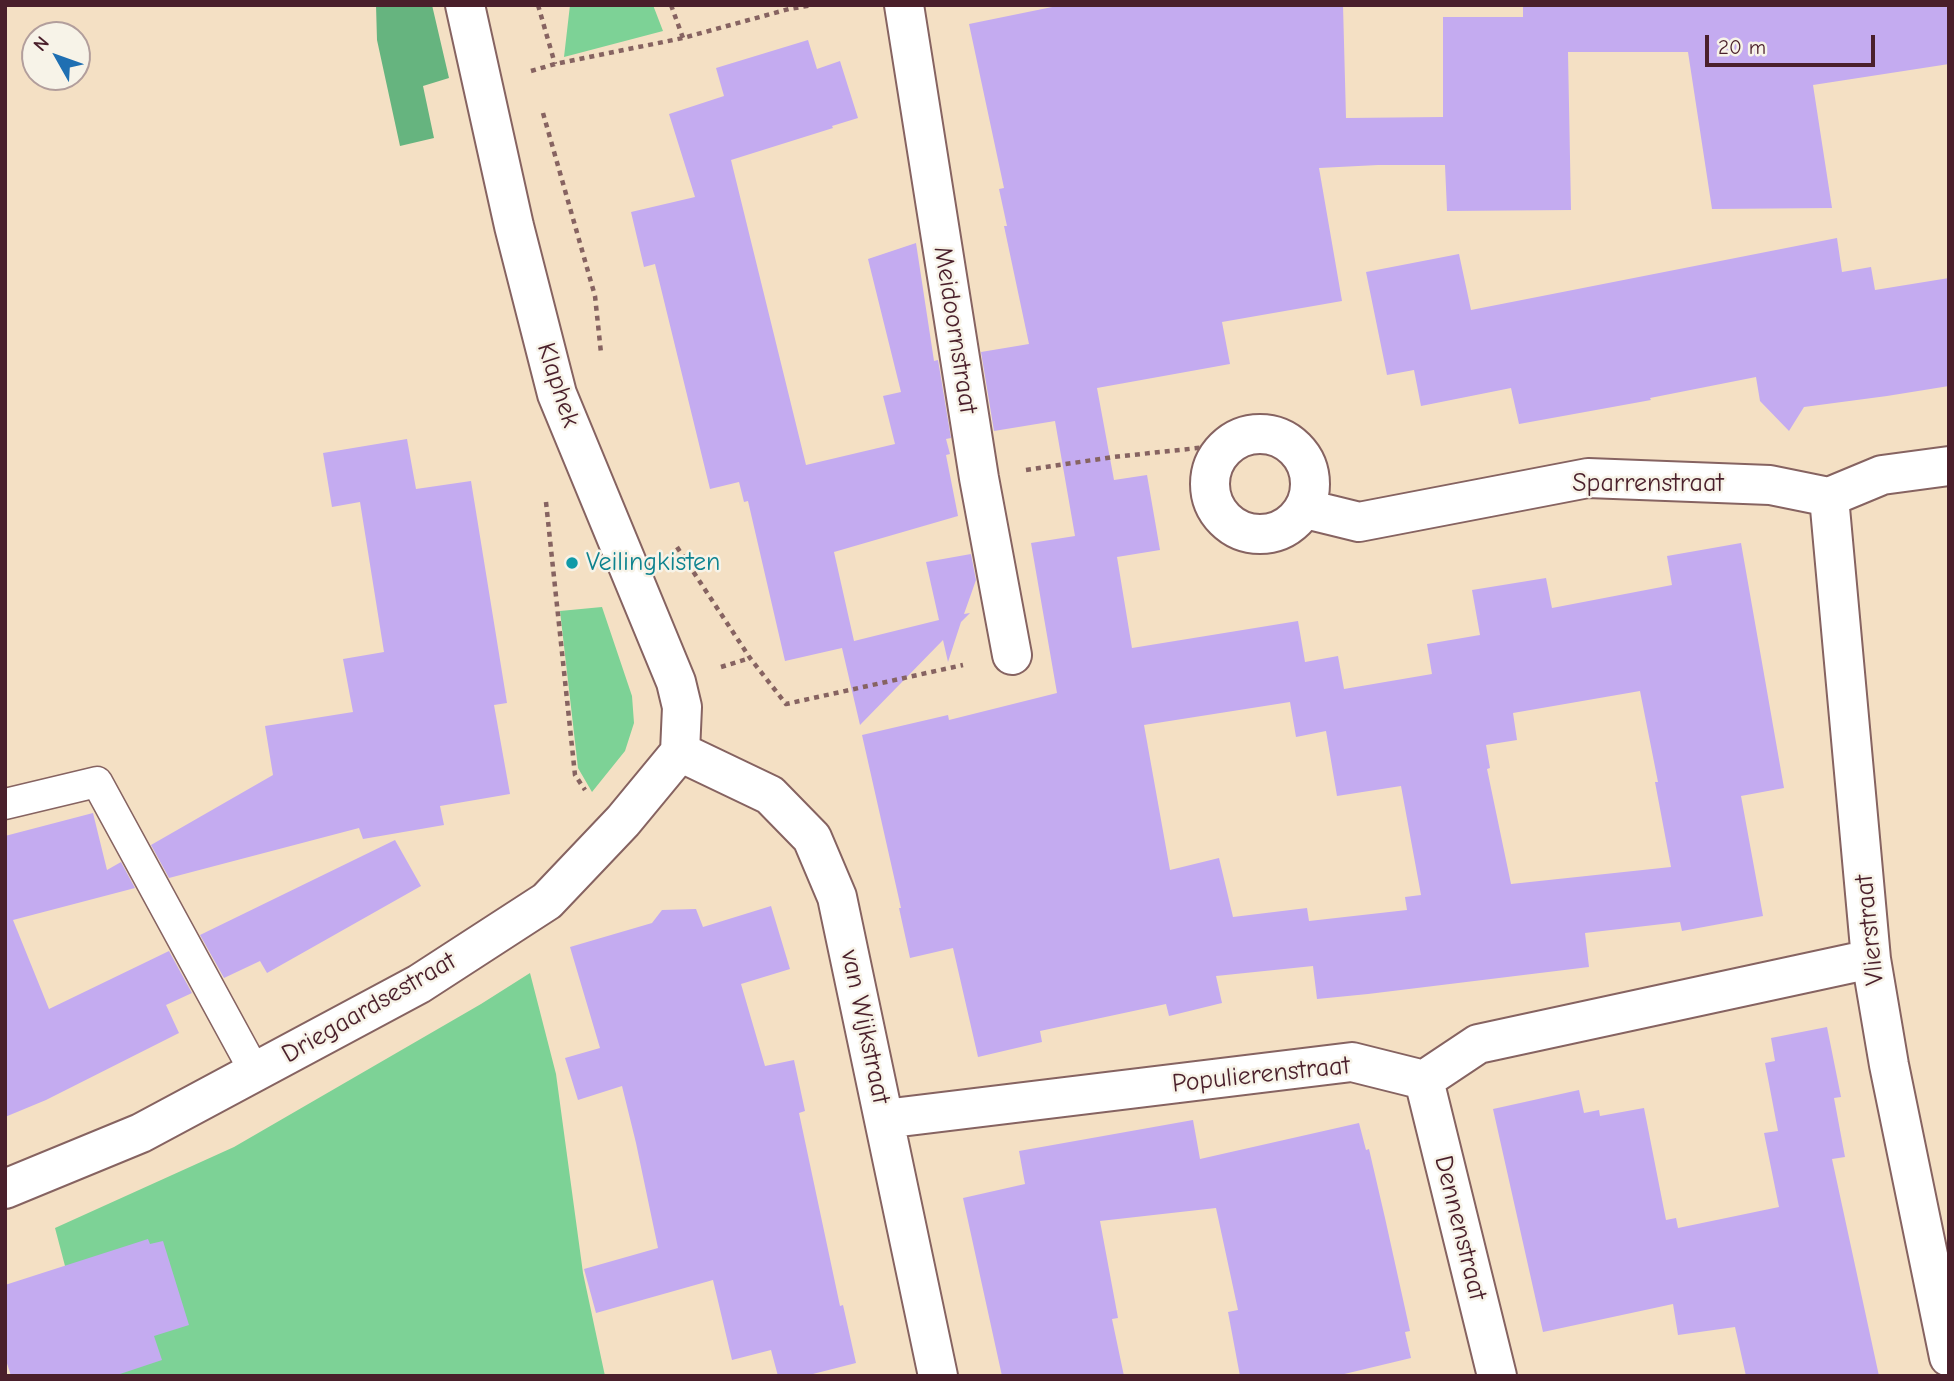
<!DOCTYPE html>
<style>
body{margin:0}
#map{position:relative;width:1954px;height:1381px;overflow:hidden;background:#f4e0c4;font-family:"Comic Neue",sans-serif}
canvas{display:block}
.frame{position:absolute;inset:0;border:7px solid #4a1f2b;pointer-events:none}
.north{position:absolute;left:21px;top:21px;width:70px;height:70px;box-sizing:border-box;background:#f7f3e8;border:2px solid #b29e9c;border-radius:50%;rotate:310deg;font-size:19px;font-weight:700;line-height:28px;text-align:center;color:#4a1f2b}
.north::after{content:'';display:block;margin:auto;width:24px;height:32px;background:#1f6fb2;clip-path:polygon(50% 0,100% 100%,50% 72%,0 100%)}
.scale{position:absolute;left:1705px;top:35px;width:170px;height:32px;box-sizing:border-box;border:4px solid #4a1f2b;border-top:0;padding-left:9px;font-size:21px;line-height:24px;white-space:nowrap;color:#4a1f2b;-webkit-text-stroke:5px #f7f3e8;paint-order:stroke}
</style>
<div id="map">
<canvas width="1954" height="1381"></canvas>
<div class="frame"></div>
<div class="north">N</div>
<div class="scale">20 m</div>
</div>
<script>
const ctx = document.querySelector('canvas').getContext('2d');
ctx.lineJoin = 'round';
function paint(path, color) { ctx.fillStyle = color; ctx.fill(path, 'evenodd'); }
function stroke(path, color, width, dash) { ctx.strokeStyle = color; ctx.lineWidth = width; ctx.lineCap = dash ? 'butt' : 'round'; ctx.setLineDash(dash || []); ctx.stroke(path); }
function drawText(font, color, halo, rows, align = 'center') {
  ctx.font = font + ' "Comic Neue",sans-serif'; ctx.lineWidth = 5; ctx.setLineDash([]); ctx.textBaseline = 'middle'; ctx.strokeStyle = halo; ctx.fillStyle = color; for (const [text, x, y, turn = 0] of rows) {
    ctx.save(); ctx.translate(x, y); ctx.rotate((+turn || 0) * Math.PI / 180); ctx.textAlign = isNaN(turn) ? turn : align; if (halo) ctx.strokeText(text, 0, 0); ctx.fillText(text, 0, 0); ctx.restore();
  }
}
const green = new Path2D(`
 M 570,5 L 653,5 L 663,31 L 564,57 Z
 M 602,607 L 632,696 L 634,723 L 625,751 L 592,792 L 578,768 L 560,611 Z
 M 530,973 L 556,1074 L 583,1273 L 605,1376 L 94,1376 L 55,1228 L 234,1147 L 481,1004 Z`);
const forest = new Path2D(`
 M 376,5 L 432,5 L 449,78 L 423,86 L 434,138 L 400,146 L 377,40 Z`);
const building = new Path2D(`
 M 1062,5 L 1343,5 L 1346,118 L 1443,117 L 1443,17 L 1523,17 L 1523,5 L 1949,5 L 1949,64 L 1813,85 L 1832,208 L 1712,209 L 1688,52 L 1568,52 L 1571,210 L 1447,211 L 1445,165 L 1378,165 L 1319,168 L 1342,301 L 1222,322 L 1230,364 L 1097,388 L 1114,480 L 1147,475 L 1160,550 L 1117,557 L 1132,648 L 1298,621 L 1305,662 L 1338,656 L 1344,689 L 1432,674 L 1427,644 L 1480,635 L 1472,590 L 1546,578 L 1552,608 L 1672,585 L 1667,556 L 1741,543 L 1784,788 L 1741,796 L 1763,916 L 1682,931 L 1680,922 L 1585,933 L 1589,967 L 1368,994 L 1317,999 L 1313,966 L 1216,976 L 1222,1003 L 1169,1016 L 1166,1004 L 1040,1031 L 1042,1042 L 978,1057 L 953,948 L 910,958 L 899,908 L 901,908 L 862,735 L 948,715 L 949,720 L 1057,693 L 1031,543 L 1075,536 L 1055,421 L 994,431 L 981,352 L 1029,344 L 1004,226 L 1007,226 L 999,189 L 1004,188 L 969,24 ZM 1640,691 L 1658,782 L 1655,782 L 1671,867 L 1511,884 L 1487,769 L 1490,768 L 1486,745 L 1517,740 L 1513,713 ZM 1290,702 L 1296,737 L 1326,731 L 1337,796 L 1401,786 L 1421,895 L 1405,897 L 1407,910 L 1309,921 L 1307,908 L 1233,917 L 1219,858 L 1170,870 L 1144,725 Z
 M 808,40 L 817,69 L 840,61 L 858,118 L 832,126 L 833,128 L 731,160 L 806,465 L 895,444 L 883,396 L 901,392 L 868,259 L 916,243 L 934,361 L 938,360 L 951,438 L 946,439 L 950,454 L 946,455 L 958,516 L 834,552 L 854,641 L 939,620 L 926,562 L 971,554 L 976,580 L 964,614 L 970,613 L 961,622 L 948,662 L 943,640 L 860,725 L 842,648 L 785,661 L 748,501 L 744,502 L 739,482 L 710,489 L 655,264 L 644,267 L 631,212 L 695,197 L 669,114 L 724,96 L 716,68 Z
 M 1837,238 L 1842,272 L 1871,267 L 1875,290 L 1949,278 L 1949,386 L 1887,396 L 1804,407 L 1789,431 L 1760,401 L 1756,377 L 1650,398 L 1651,400 L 1519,424 L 1511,388 L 1421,406 L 1414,370 L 1387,375 L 1366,272 L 1459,254 L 1471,310 Z
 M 407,439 L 416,489 L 471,481 L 507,703 L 494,705 L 510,794 L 440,806 L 444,825 L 363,839 L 359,828 L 169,878 L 151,845 L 273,775 L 265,726 L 353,712 L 343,659 L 384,652 L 360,502 L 332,507 L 323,453 Z
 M 93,813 L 107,870 L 121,862 L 135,888 L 13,920 L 49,1009 L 169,951 L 192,993 L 166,1005 L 179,1033 L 46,1100 L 5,1117 L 5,836 Z
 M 395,840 L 421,886 L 267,973 L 260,961 L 224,978 L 200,935 Z
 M 771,906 L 790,969 L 741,984 L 765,1066 L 794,1060 L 805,1111 L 799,1113 L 840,1306 L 843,1305 L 856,1363 L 805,1376 L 778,1376 L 771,1350 L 732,1360 L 713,1280 L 596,1313 L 584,1269 L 658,1248 L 636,1143 L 622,1086 L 578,1100 L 565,1058 L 600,1048 L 570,947 L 652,923 L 662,910 L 696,909 L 703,927 Z
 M 1827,1027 L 1841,1097 L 1834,1098 L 1845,1157 L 1832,1159 L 1879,1376 L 1746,1376 L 1735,1327 L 1678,1335 L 1673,1304 L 1543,1332 L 1493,1109 L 1579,1090 L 1584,1113 L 1599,1110 L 1600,1116 L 1644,1108 L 1666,1220 L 1676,1218 L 1678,1228 L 1779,1207 L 1764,1133 L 1778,1131 L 1765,1063 L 1775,1061 L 1771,1038 Z
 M 1193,1120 L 1200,1159 L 1359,1123 L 1366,1150 L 1369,1149 L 1385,1218 L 1410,1331 L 1405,1332 L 1411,1358 L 1336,1376 L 1240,1376 L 1228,1312 L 1238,1310 L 1216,1208 L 1100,1221 L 1118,1318 L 1112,1319 L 1124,1376 L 1002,1376 L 963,1198 L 1025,1184 L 1019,1151 Z
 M 148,1239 L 150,1244 L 163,1241 L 189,1325 L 154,1336 L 162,1360 L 114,1376 L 11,1376 L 5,1357 L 5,1285 Z`);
const path = new Path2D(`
 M 538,5 L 555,64
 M 671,5 L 683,38
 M 531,71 L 555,64 L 683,38 L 789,9 L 813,5
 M 543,113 L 595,296 L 601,353
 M 1026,470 L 1113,457 L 1226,445
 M 546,502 L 575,775 L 585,790
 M 677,547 L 750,658 L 786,704 L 963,665
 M 721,667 L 750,658`);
const lane = new Path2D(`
 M 5,804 L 97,782 L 255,1072`);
const street = new Path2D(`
 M 465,5 L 514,226 L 557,394 L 676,682 L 682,707 L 680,752
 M 904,5 L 979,478 L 1012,655
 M1210 484a50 50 0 1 1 100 0a50 50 0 1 1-100 0Z
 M 1829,497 L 1871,959 L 1889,1065 L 1949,1357
 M 1306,509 L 1359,522 L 1588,478 L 1770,485 L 1829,497 L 1882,475 L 1949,466
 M 680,752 L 770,795 L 812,838 L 837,897 L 938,1376
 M 1424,1080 L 1497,1376
 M 884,1119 L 1352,1062 L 1424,1080 L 1478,1044 L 1871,959
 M 5,1189 L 141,1133 L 419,984 L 547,901 L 623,821 L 680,752`);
const markers = [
 [572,563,7,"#0f9aa8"]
];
const streetNames = [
 ["Meidoornstraat",955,330,81],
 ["Klaphek",558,385,72],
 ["Sparrenstraat",1648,484],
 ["Vlierstraat",1870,930,-96],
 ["Driegaardsestraat",369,1008,-30],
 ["van Wijkstraat",865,1027,78],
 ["Populierenstraat",1261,1075,-6],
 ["Dennenstraat",1460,1228,76]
];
const cultureNames = [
 ["Veilingkisten",586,563]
];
paint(green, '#7dd296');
paint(forest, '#66b47f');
paint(building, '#c4abf0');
stroke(lane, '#866361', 33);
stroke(street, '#866361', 42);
stroke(path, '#866361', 4.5, [5, 5]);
stroke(lane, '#fff', 30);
stroke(street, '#fff', 38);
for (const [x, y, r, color] of markers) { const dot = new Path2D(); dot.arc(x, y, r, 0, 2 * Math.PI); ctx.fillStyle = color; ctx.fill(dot); stroke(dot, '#f7f3e8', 2.5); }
drawText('26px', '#4a1f2b', '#f7f3e8', streetNames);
drawText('26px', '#0d838f', '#f7f3e8', cultureNames, 'left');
</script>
